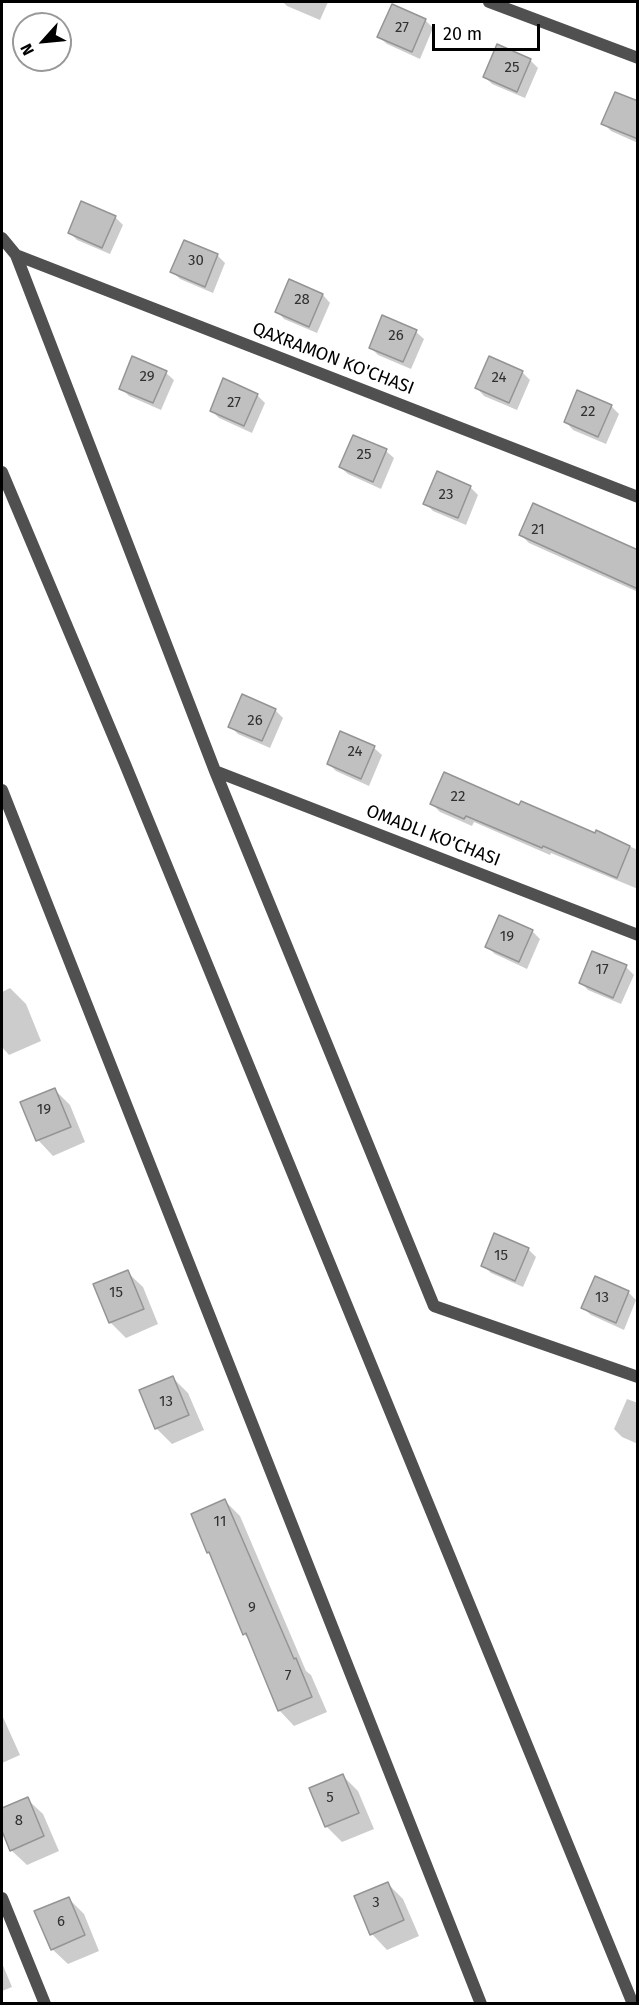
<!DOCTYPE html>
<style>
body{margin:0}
#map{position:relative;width:639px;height:2005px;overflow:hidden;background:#fff;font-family:"Fira Sans",sans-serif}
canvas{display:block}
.frame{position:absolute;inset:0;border:3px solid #000;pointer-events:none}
.north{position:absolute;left:12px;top:12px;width:60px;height:60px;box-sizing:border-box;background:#fff;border:2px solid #999;border-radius:50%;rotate:243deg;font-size:16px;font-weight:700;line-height:24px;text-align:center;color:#000}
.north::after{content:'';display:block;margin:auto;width:21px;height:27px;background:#000;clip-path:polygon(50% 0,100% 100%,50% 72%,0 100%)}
.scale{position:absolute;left:432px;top:24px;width:108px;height:27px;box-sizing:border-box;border:3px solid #000;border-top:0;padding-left:8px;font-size:18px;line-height:21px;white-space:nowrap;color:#000;-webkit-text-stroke:4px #fff;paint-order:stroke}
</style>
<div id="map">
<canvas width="639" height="2005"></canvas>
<div class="frame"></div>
<div class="north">N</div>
<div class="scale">20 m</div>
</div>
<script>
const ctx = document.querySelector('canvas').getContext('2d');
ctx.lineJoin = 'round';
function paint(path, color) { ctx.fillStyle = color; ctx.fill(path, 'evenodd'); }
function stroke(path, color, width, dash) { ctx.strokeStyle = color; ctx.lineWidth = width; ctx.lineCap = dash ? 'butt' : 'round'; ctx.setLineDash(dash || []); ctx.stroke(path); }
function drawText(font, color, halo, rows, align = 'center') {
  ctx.font = font + ' "Fira Sans",sans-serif'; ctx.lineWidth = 4.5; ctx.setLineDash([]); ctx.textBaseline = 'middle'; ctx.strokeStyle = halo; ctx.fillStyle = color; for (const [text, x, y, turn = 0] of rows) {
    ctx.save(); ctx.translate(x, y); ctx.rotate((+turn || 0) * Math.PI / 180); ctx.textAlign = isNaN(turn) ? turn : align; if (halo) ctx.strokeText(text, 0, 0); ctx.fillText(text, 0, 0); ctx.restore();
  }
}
const shadow = new Path2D(`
 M 283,2 L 328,2 L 320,20 L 287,6 Z
 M 425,20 L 433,28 L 420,59 L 387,44 L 379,37 Z
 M 530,60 L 538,68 L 525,98 L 492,84 L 484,76 Z
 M 638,103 L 638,143 L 611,131 L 603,123 Z
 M 115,217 L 123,225 L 110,254 L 77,240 L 69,232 Z
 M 217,255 L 225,263 L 213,293 L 180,279 L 172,271 Z
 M 290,281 L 323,295 L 330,303 L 317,333 L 284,319 L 277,311 Z
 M 416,332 L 424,339 L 411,369 L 378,355 L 370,347 Z
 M 522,372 L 530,380 L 517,410 L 484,396 L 477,388 Z
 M 166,373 L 174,380 L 161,410 L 129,396 L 121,388 Z
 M 257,395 L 265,403 L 252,433 L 219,418 L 212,411 Z
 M 611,406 L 619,414 L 606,444 L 573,430 L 566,422 Z
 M 386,451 L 394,458 L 381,489 L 348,474 L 340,467 Z
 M 470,487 L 478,495 L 466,525 L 433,511 L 425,503 Z
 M 521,535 L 638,552 L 638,592 L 529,543 Z
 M 275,710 L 283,718 L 270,748 L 238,734 L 230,726 Z
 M 374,748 L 382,755 L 369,786 L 336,771 L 328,763 Z
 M 432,804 L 520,807 L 596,835 L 597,832 L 638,850 L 638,889 L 551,853 L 550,855 L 474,822 L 472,826 L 440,812 Z
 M 532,931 L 540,939 L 527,969 L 495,954 L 487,947 Z
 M 626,967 L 634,975 L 621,1004 L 588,990 L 580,982 Z
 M 10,988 L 26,1004 L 41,1041 L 9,1055 L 2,1047 L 2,992 Z
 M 54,1089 L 70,1105 L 85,1142 L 53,1156 L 38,1140 Z
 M 528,1249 L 536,1257 L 523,1287 L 491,1273 L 483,1265 Z
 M 127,1272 L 143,1287 L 158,1324 L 126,1338 L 111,1323 L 95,1285 Z
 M 628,1292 L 636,1300 L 624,1330 L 591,1315 L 583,1308 Z
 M 173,1378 L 188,1393 L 204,1430 L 172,1444 L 156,1428 Z
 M 627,1399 L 638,1403 L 638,1444 L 622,1437 L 614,1429 Z
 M 225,1501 L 240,1516 L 306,1671 L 311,1675 L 327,1712 L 294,1726 L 279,1710 L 250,1640 L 244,1634 L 212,1555 L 209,1552 Z
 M 2,1715 L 20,1755 L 2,1763 Z
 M 343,1776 L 358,1791 L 374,1829 L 342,1842 L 327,1827 L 311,1789 Z
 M 27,1799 L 43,1814 L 59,1851 L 27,1865 L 11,1850 L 2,1827 L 2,1810 Z
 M 387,1883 L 403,1899 L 419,1936 L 387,1950 L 372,1934 L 356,1897 Z
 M 68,1898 L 84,1914 L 99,1951 L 68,1964 L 52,1949 Z
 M 2,1963 L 12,1987 L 2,1991 Z`);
const building = new Path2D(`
 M 392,4 L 426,19 L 412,52 L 377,37 Z
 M 497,44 L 531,59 L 517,92 L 483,77 Z
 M 615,92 L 638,101 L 638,139 L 601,124 Z
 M 81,201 L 116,216 L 102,248 L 68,233 Z
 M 184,240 L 218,254 L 205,287 L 170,272 Z
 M 289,279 L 323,294 L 309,327 L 275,312 Z
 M 382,315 L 417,330 L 403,362 L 369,348 Z
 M 132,356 L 167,371 L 153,403 L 119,389 Z
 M 489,356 L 523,371 L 509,403 L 475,388 Z
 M 223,378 L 258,394 L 244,426 L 210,411 Z
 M 577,390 L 612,405 L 598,437 L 564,422 Z
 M 353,435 L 387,449 L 373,482 L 339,467 Z
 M 437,471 L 471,486 L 458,518 L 423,504 Z
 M 533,503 L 638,550 L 638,589 L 519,535 Z
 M 242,694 L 276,709 L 262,741 L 228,727 Z
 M 340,731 L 375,746 L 361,779 L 327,764 Z
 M 444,772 L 519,805 L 521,801 L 595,833 L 596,830 L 630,846 L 617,878 L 543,846 L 542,848 L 466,816 L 464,819 L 430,804 Z
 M 499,915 L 533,930 L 519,962 L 485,947 Z
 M 592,951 L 627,965 L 613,998 L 579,983 Z
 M 55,1088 L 71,1127 L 36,1141 L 20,1102 Z
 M 494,1233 L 529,1248 L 515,1281 L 481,1266 Z
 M 128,1270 L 144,1309 L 109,1323 L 93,1284 Z
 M 595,1276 L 629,1291 L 616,1323 L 581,1308 Z
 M 173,1376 L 189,1415 L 155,1429 L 139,1390 Z
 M 225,1499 L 294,1659 L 296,1658 L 312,1697 L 278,1711 L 246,1633 L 243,1635 L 209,1552 L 207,1553 L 191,1514 Z
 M 343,1774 L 359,1813 L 325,1827 L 309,1788 Z
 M 28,1797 L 44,1836 L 10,1851 L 2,1831 L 2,1808 Z
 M 388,1882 L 404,1920 L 370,1935 L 354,1896 Z
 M 69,1897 L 85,1935 L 51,1950 L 34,1911 Z`);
const minor = new Path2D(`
 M 489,2 L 638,58
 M 2,238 L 16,255 L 215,771 L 434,1306 L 638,1377
 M 16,255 L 638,497
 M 2,472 L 125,764 L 633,2004
 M 215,771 L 638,935
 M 2,790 L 481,2004
 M 2,1898 L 45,2004`);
const numberNames = [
 ["27",402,28],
 ["25",512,68],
 ["30",196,261],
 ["28",302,300],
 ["26",396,336],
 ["29",147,377],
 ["24",499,378],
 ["27",234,403],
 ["22",588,412],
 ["25",364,455],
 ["23",446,495],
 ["21",538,530],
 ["26",255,721],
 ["24",355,752],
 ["22",458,797],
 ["19",507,937],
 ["17",602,970],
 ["19",44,1110],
 ["15",501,1256],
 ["15",116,1293],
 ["13",602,1298],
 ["13",166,1402],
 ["11",220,1522],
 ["9",252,1608],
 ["7",288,1676],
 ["5",330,1798],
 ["8",19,1821],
 ["3",376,1903],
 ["6",61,1922]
];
const streetNames = [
 ["QAXRAMON KO'CHASI",333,359,21],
 ["OMADLI KO'CHASI",433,836,21]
];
paint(shadow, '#0003');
paint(building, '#c0c0c0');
stroke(building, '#949494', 1.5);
stroke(minor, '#505050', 12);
drawText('15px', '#303030', null, numberNames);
drawText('18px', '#000', '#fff', streetNames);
</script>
